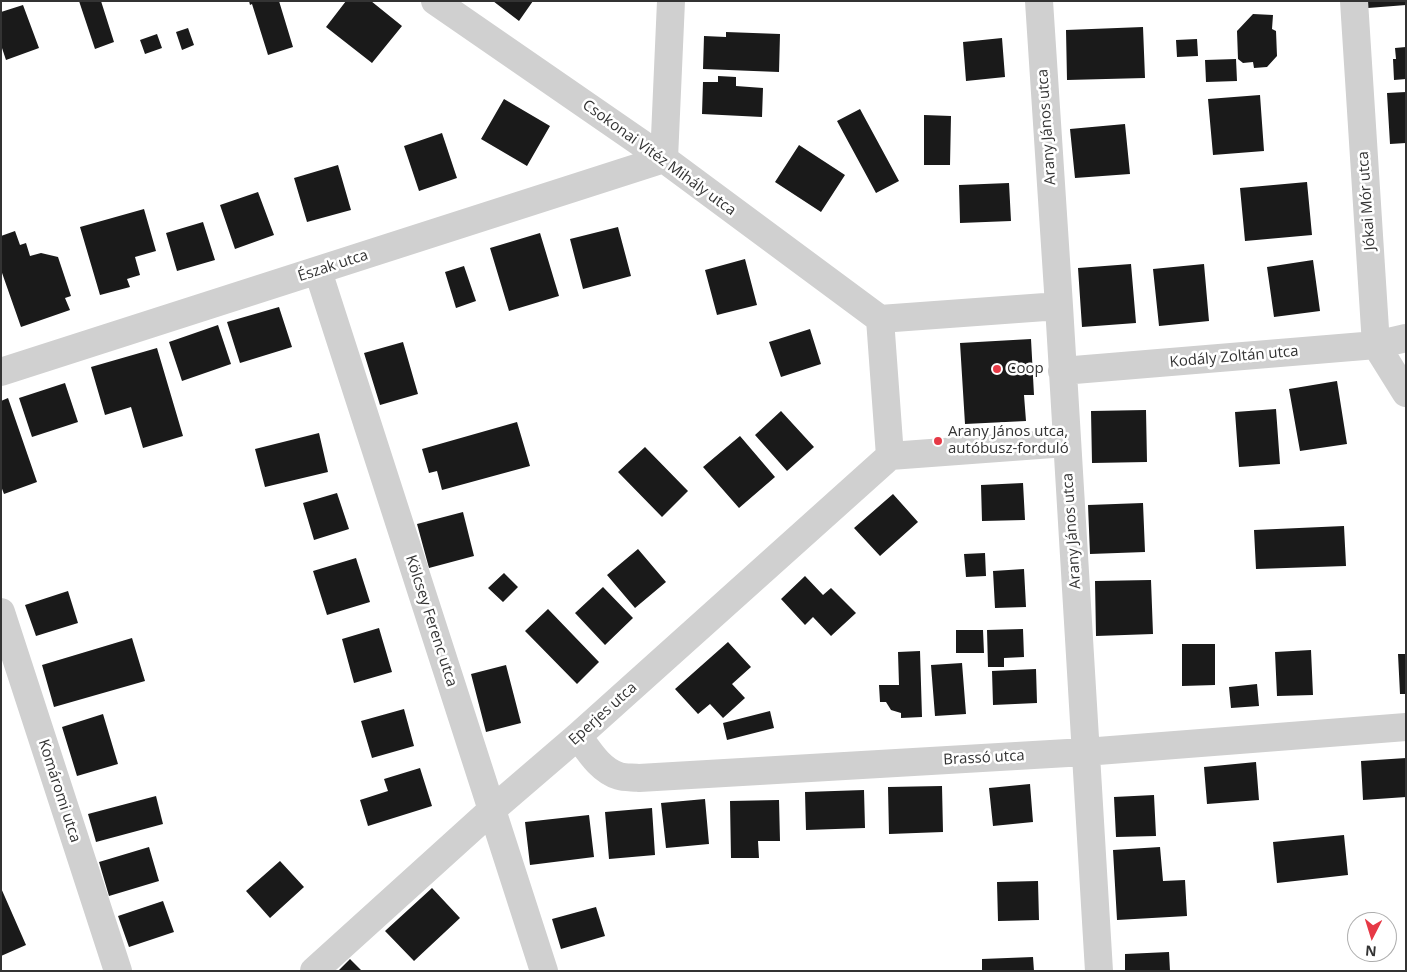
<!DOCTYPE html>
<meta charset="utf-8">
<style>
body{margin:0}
#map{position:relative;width:1407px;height:972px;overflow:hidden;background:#fff;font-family:"Open Sans",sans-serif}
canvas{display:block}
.frame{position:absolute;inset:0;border:2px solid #333;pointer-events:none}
.north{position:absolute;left:1347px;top:912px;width:50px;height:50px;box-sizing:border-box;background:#fff;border:1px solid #adadad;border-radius:50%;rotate:185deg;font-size:14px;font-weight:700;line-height:20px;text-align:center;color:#333}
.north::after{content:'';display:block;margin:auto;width:18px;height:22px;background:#e63946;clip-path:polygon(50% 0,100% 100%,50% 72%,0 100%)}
</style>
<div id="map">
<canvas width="1407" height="972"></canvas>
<div class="frame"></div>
<div class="north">N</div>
</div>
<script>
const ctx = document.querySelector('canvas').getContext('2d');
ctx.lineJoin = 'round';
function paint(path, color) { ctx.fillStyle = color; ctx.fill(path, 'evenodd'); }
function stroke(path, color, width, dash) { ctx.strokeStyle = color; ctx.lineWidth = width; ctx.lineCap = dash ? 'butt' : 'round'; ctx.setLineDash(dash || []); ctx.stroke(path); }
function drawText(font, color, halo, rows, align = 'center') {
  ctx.font = font + ' "Open Sans",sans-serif'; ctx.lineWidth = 5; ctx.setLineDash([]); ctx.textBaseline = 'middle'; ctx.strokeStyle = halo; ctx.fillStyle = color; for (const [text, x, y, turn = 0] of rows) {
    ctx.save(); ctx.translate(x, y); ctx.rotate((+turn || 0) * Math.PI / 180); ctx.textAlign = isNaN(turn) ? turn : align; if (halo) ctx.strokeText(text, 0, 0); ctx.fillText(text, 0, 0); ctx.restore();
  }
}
const building = new Path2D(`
 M 79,1 L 101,1 L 114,42 L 95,49 Z
 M 249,1 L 279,1 L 293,47 L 268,55 L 252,4 L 250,5 Z
 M 346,1 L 371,1 L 402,26 L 372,63 L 326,27 Z
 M 493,1 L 533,1 L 519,21 Z
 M 1368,1 L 1406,1 L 1406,5 L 1368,8 Z
 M 23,5 L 39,48 L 6,60 L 1,45 L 1,12 Z
 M 1253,14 L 1273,15 L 1272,29 L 1276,31 L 1277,56 L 1267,67 L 1254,68 L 1253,62 L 1243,63 L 1238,59 L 1237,31 Z
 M 1143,27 L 1145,78 L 1067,80 L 1066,30 Z
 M 188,28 L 194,45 L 182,50 L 176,32 Z
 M 726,32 L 780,34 L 779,72 L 703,69 L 704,36 L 726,37 Z
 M 157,34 L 162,48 L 145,54 L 140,40 Z
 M 1002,38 L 1005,77 L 966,81 L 963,42 Z
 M 1197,39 L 1198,56 L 1177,57 L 1176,40 Z
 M 1406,47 L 1406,79 L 1394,80 L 1393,59 L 1396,59 L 1395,48 Z
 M 1236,59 L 1237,81 L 1206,82 L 1205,60 Z
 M 718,76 L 736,77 L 736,86 L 763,88 L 762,117 L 702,114 L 703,82 L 718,82 Z
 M 1406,92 L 1406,143 L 1390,144 L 1387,93 Z
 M 1260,95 L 1264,151 L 1213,155 L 1208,99 Z
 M 504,99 L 550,126 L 527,166 L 481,139 Z
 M 860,109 L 899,181 L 876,193 L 837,121 Z
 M 924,115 L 951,116 L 950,165 L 924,165 Z
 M 1125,124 L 1130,174 L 1075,178 L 1070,129 Z
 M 442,133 L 457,178 L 419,191 L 404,146 Z
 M 799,145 L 845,175 L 821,212 L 775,182 Z
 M 338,165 L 351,210 L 307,222 L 294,178 Z
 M 1307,182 L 1312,235 L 1245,241 L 1240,188 Z
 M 1009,183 L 1011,221 L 960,223 L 959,185 Z
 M 258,192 L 274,235 L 235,249 L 220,205 Z
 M 144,209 L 156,251 L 135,257 L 140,275 L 127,279 L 130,287 L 100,295 L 80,227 Z
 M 203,222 L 215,260 L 177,271 L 166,233 Z
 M 618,227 L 631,276 L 583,289 L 570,239 Z
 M 15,231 L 20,245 L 26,243 L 30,256 L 41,253 L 58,257 L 71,296 L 65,298 L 70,310 L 21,327 L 1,270 L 1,236 Z
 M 540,233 L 559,296 L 509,311 L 490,248 Z
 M 745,259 L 757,305 L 717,315 L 705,270 Z
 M 1313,260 L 1320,311 L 1274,317 L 1267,267 Z
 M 1131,264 L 1136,323 L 1082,327 L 1078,268 Z
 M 1204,264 L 1209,321 L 1159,326 L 1153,269 Z
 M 464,266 L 476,301 L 456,308 L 445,272 Z
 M 279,307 L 292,347 L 240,363 L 227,322 Z
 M 218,325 L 231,364 L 182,381 L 169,342 Z
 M 810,329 L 821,364 L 781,377 L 769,342 Z
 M 1031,339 L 1034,395 L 1024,395 L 1026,421 L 965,424 L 960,343 Z
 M 403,342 L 418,394 L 380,405 L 364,353 Z
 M 157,348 L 183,436 L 143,448 L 131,407 L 105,415 L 91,367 Z
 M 1337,381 L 1347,444 L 1300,451 L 1289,389 Z
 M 65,383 L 78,422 L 32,437 L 19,398 Z
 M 8,398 L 37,482 L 4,494 L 1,486 L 1,401 Z
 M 1276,409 L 1280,464 L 1239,467 L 1235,412 Z
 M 1146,410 L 1147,462 L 1092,463 L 1091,411 Z
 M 781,411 L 814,447 L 787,471 L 755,435 Z
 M 517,422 L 530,466 L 442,490 L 437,471 L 429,473 L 422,449 Z
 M 319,433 L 328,472 L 265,487 L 255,449 Z
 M 740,436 L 775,477 L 739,508 L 703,467 Z
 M 645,447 L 688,491 L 662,517 L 618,472 Z
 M 1023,483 L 1025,520 L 982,521 L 981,485 Z
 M 337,493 L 349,529 L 314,540 L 303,503 Z
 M 893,494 L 918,522 L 880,556 L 854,528 Z
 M 1143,503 L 1145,552 L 1090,554 L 1088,505 Z
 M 463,512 L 474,556 L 429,568 L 417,524 Z
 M 1344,526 L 1346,566 L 1256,569 L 1254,530 Z
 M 638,549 L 666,582 L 635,608 L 607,575 Z
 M 985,553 L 986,576 L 966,577 L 964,554 Z
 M 356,558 L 370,602 L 327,615 L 313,571 Z
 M 1024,569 L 1026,607 L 995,608 L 993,571 Z
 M 504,573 L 518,587 L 503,602 L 488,588 Z
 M 805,576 L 823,595 L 831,588 L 856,613 L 831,636 L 813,617 L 805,625 L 781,599 Z
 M 1151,580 L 1153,634 L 1096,636 L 1095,581 Z
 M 603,587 L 633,618 L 605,645 L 575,613 Z
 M 68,591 L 78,623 L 36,636 L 25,605 Z
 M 548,609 L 599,662 L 577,684 L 525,631 Z
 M 379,628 L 392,672 L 354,683 L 342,639 Z
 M 1023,629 L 1024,657 L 1004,658 L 1004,667 L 988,667 L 987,630 Z
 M 956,630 L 983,630 L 984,653 L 956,653 Z
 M 132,638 L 145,681 L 54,707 L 42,665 Z
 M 728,642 L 751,667 L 732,684 L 745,698 L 723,718 L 710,704 L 698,714 L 675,689 Z
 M 1182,644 L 1215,644 L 1215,685 L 1182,686 Z
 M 1311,650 L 1313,695 L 1277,696 L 1275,652 Z
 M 920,651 L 922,717 L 901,718 L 901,713 L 891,710 L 886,702 L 880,702 L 879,685 L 899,685 L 898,652 Z
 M 1398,654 L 1406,654 L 1406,694 L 1400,694 Z
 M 962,663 L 966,714 L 935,716 L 931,665 Z
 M 506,665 L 521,723 L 486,732 L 471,674 Z
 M 1036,669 L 1037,703 L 993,705 L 992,671 Z
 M 1257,684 L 1259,706 L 1231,708 L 1229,687 Z
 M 404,709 L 414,746 L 372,758 L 361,721 Z
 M 770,711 L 774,728 L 727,740 L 723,723 Z
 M 103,714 L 118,764 L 77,776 L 62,727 Z
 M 1406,758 L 1406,797 L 1363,800 L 1361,761 Z
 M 1256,762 L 1259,800 L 1207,804 L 1204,767 Z
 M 420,768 L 432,806 L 368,826 L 360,800 L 388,791 L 384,779 Z
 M 1030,784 L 1033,822 L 993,826 L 989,788 Z
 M 942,786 L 943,832 L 889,834 L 888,787 Z
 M 864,790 L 865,828 L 806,830 L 805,792 Z
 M 1154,795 L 1156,836 L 1116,837 L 1114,797 Z
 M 156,796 L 163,824 L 96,842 L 88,814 Z
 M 705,799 L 709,844 L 666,848 L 661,803 Z
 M 779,800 L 780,841 L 758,841 L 759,858 L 731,858 L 730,801 Z
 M 652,808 L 655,855 L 609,859 L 605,812 Z
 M 589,815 L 594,857 L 530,865 L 525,822 Z
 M 1344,835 L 1348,875 L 1277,883 L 1273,842 Z
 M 149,847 L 159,881 L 109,896 L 99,862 Z
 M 1160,847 L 1163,881 L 1185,880 L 1187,916 L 1117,920 L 1113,850 Z
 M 280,861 L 304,887 L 270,918 L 246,891 Z
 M 1038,881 L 1039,920 L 998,921 L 997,882 Z
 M 1,888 L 26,945 L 1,956 Z
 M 432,888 L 460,918 L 414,961 L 385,931 Z
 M 163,901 L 174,932 L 129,947 L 118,916 Z
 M 596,907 L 605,936 L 561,949 L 552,919 Z
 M 1169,952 L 1170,971 L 1125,971 L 1125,954 Z
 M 1033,957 L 1034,971 L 982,971 L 982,959 Z
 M 350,959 L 362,971 L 338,971 Z`);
const minor = new Path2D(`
 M 435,1 L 664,159 L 880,319 L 1059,306
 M 1039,1 L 1059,306 L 1099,971
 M 1354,1 L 1376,345 L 1406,393
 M 664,159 L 671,1
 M 318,271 L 544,971
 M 880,319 L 890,456 L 1066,443
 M 1062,371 L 1376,345 L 1406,338
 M 1,372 L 664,159
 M 1,612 L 118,971
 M 578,736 C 589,751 600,770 619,776 C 625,778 633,777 639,778 L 1085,752 L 1406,727
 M 314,971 L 493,809 L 578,736 L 890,456`);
const markers = [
 [997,369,5,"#e63946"],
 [938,441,5,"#e63946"]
];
const streetNames = [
 ["Arany János utca",1047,127,-94],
 ["Csokonai Vitéz Mihály utca",659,158,36],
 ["Jókai Mór utca",1367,201,-94],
 ["Észak utca",333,266,-18],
 ["Kodály Zoltán utca",1234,357,-5],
 ["Arany János utca",1072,531,-94],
 ["Kölcsey Ferenc utca",431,621,72],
 ["Eperjes utca",603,714,-42],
 ["Brassó utca",984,758,-3],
 ["Komáromi utca",59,791,72]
];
const poiNames = [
 ["Coop",1007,369],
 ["Arany János utca,",948,432],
 ["autóbusz-forduló",948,449]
];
paint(building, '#1a1a1a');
stroke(minor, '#d0d0d0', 28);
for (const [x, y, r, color] of markers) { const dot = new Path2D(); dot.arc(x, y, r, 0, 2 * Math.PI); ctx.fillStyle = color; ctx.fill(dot); stroke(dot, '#fff', 2); }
drawText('15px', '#333', '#fff', streetNames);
drawText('15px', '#333', '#fff', poiNames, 'left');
</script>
